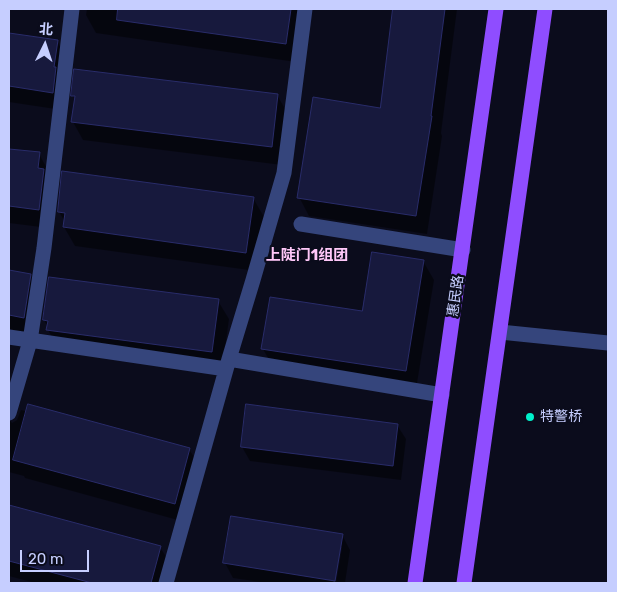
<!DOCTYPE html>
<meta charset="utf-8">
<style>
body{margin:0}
#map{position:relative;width:617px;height:592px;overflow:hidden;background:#0b0c1c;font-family:Rubik,"Noto Sans SC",sans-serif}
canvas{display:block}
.frame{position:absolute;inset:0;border:10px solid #c6ceff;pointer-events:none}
.north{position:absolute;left:20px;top:20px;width:50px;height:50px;-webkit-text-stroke:4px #0b0c1c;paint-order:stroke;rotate:4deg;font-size:14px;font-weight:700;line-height:20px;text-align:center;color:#c6ceff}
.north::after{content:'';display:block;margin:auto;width:18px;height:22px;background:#c6ceff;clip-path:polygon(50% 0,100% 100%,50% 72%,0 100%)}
.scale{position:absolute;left:20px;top:550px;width:69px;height:22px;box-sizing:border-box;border:2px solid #c6ceff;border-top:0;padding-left:6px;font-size:15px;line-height:18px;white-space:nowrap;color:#c6ceff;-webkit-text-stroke:4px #0b0c1c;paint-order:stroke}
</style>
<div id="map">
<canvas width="617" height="592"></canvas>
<div class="frame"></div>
<div class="north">北</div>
<div class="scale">20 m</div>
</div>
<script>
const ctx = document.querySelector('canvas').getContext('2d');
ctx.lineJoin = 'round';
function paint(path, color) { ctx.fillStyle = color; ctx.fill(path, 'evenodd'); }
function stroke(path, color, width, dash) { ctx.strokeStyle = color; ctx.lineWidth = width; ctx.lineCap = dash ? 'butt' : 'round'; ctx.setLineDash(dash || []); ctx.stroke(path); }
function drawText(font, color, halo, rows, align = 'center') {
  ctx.font = font + ' Rubik,"Noto Sans SC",sans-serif'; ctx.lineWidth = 4.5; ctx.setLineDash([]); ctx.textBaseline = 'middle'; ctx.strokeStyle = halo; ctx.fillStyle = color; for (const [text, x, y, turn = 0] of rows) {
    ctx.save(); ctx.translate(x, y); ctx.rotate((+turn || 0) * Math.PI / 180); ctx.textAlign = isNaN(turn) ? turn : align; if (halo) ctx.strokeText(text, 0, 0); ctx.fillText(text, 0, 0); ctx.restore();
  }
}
const shadow = new Path2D(`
 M 87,9 L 300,9 L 296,62 L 96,33 L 86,15 Z
 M 395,9 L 457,9 L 441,133 L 442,136 L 427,234 L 309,216 L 299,197 L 381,109 Z
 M 9,34 L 57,41 L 67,59 L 62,110 L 9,102 Z
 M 73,95 L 277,95 L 288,114 L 282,165 L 83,140 L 73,122 L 75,100 Z
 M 9,150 L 39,154 L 49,172 L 49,228 L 9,223 Z
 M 253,198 L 264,217 L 256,271 L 75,246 L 64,227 L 65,222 L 59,212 Z
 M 423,261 L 434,280 L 416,389 L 273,367 L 263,349 L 363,312 Z
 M 9,272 L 30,275 L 40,294 L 34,336 L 9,332 Z
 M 218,301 L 229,319 L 222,370 L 58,348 L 48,330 L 48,327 L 44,320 Z
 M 21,410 L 189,449 L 200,467 L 185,522 L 25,478 L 24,476 L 9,472 L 9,419 L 12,423 L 17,420 Z
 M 397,425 L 406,439 L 401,480 L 250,461 L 242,447 Z
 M 9,506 L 160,547 L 171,565 L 166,583 L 35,583 L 9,576 Z
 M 342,535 L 350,550 L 345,583 L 336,583 L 342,547 L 339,547 L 333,583 L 267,583 L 233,578 L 225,563 Z`);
const building = new Path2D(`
 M 118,9 L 291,9 L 286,44 L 117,20 Z
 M 393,9 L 445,9 L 431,116 L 432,116 L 416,216 L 297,198 L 313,97 L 380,108 Z
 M 9,33 L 58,40 L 54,67 L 56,67 L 53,93 L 9,86 Z
 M 74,69 L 278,94 L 272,147 L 71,122 L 75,96 L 71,96 Z
 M 9,149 L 40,152 L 38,168 L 44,169 L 39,210 L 9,206 Z
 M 62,171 L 254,197 L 246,253 L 63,227 L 65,213 L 58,212 Z
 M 372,252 L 424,260 L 406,371 L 261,349 L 270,297 L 362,311 Z
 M 9,270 L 31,274 L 24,318 L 9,315 Z
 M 49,277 L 219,299 L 212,352 L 46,330 L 48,321 L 43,320 Z
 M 28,404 L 190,448 L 175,504 L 13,460 Z
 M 246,404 L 398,424 L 393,466 L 241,447 Z
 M 9,505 L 161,546 L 151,583 L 92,583 L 9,561 Z
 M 231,516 L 343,534 L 335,581 L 223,563 Z`);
const minor = new Path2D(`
 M 301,224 L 463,250
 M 500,332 L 608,343
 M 9,337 L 226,369
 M 229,359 L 442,395
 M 9,413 L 30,341 L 44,248 L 72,9
 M 166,583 L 229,359 L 253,280 L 284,173 L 305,9`);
const major = new Path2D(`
 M 415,583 L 496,9
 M 464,583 L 545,9`);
const markers = [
 [530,417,5,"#00f1cb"]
];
const streetNames = [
 ["惠民路",456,296,-82]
];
const poiNames = [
 ["特警桥",540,417]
];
const neighbourhoodNames = [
 ["上陡门1组团",307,256]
];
paint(shadow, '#0007');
paint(building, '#17193d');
stroke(building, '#292c6a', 1);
stroke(minor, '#35457c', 15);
stroke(major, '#8f4dff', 15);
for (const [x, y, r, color] of markers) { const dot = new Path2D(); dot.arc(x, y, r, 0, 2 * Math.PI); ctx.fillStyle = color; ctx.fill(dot); stroke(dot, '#0b0c1c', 2); }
drawText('14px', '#c6ceff', '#0b0c1c', streetNames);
drawText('14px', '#c6ceff', '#0b0c1c', poiNames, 'left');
drawText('bold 15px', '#ffc8f9', '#0b0c1c', neighbourhoodNames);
</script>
